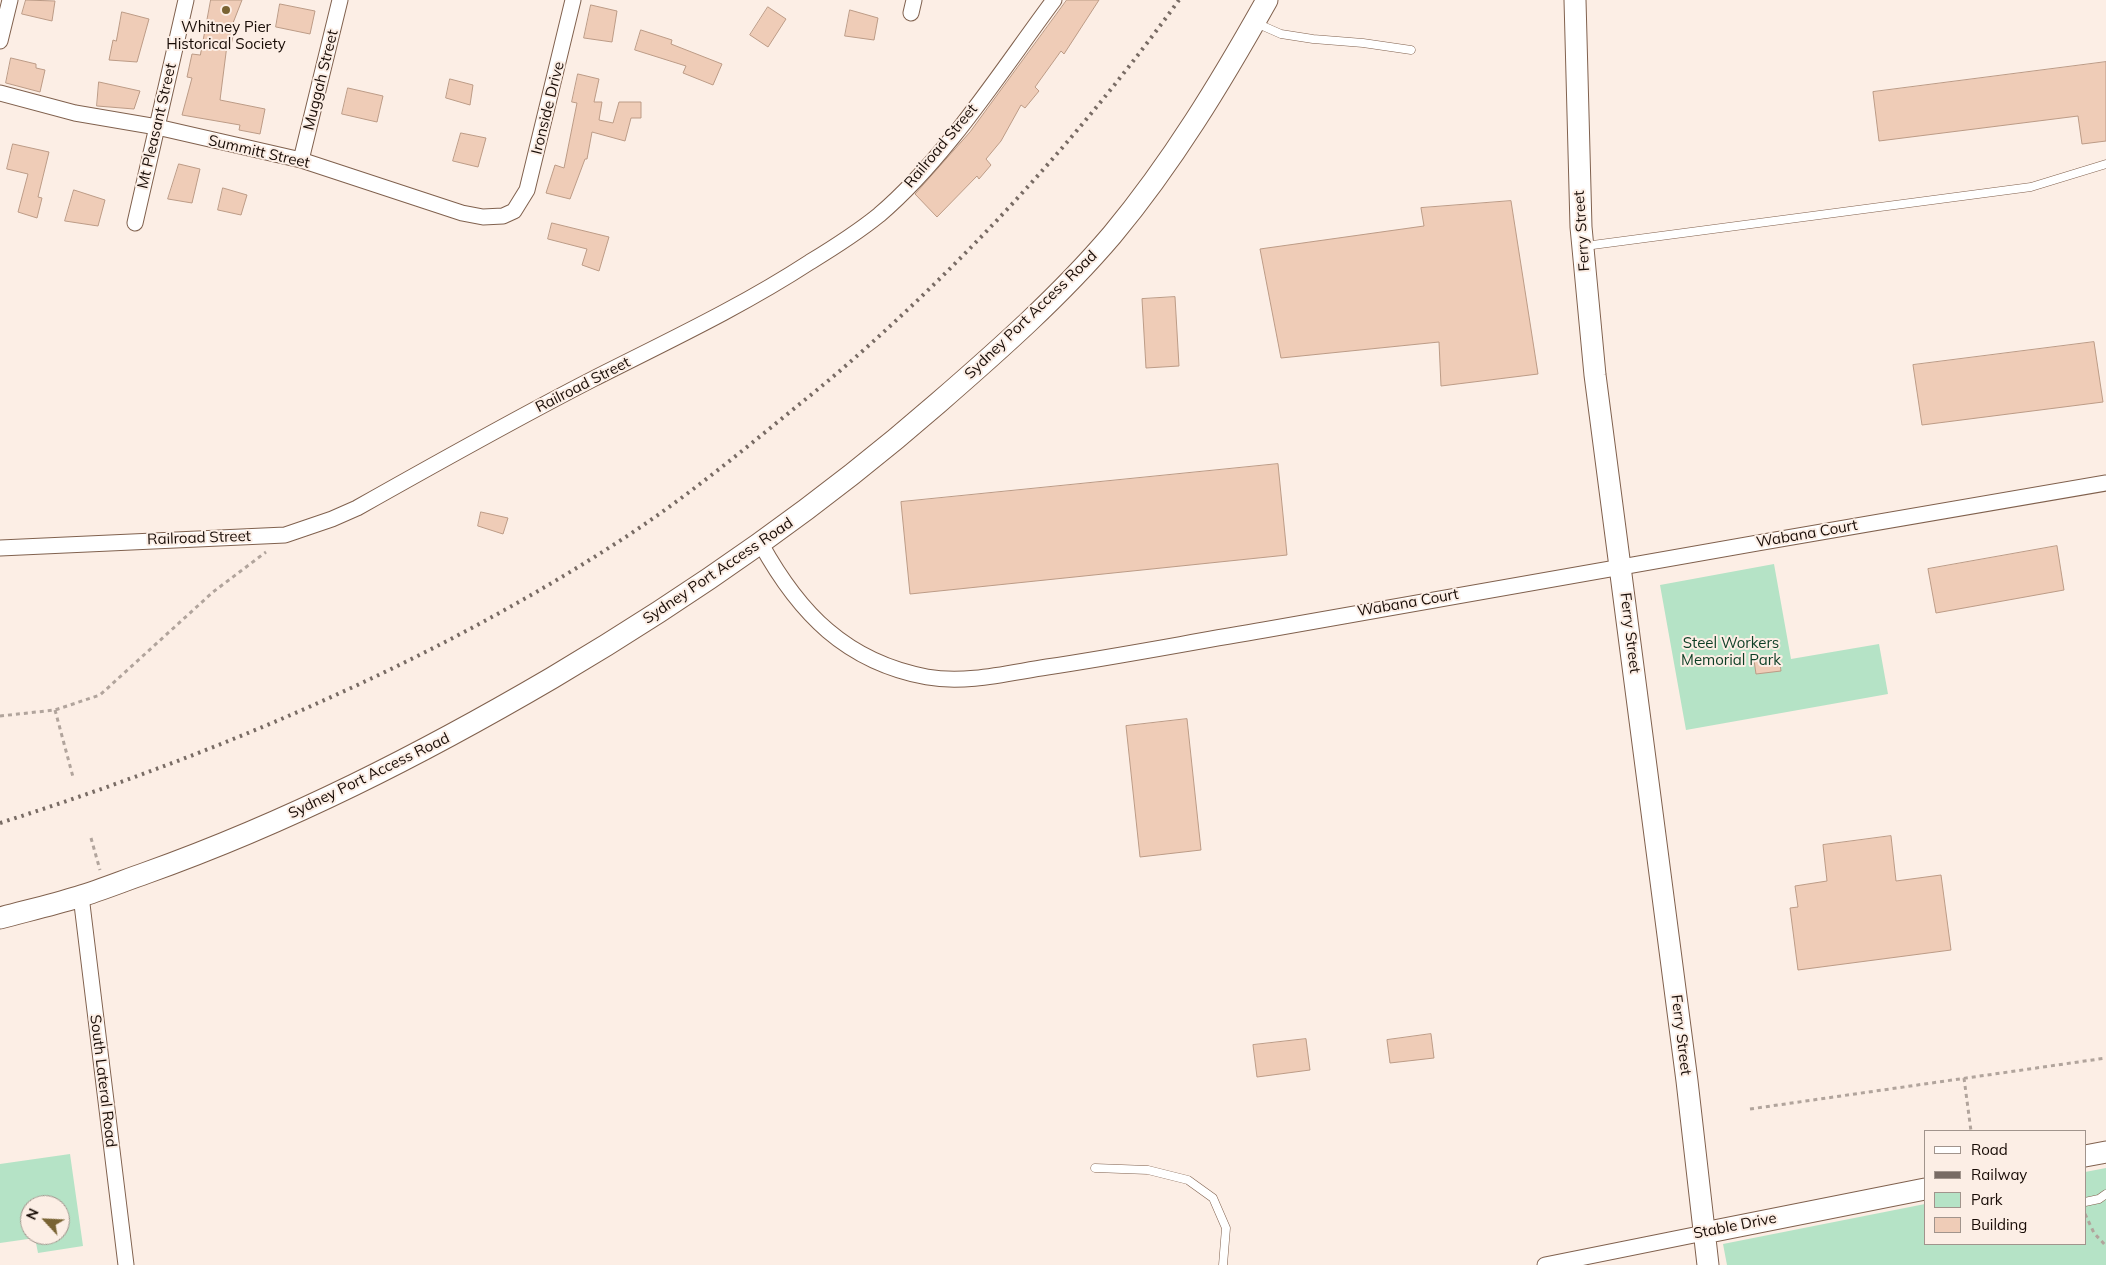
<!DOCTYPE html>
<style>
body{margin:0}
#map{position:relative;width:2106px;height:1265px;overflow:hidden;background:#fceee5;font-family:Mulish,sans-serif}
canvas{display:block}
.legend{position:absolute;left:1924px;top:1130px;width:162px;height:115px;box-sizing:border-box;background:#fceee5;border:1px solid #a1948c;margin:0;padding:6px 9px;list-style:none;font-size:15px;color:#180c06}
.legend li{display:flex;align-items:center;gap:10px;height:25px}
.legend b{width:25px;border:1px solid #a1948c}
.north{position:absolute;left:20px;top:1195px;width:50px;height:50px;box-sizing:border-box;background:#fceee5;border:1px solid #a1948c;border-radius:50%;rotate:295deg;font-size:14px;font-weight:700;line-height:20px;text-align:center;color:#180c06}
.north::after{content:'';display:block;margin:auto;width:18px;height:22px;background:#796333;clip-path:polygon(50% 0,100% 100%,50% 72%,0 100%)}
</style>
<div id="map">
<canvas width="2106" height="1265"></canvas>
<ul class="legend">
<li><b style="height:6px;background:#fff"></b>Road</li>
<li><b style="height:6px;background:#786b64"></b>Railway</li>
<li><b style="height:14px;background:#b5e3c6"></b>Park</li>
<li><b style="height:14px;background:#efccb7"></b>Building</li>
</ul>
<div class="north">N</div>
</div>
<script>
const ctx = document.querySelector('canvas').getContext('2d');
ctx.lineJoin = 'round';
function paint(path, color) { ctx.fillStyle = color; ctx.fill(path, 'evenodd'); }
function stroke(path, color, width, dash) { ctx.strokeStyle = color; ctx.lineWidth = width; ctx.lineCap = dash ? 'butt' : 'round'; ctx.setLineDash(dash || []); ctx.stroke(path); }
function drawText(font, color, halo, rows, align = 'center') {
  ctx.font = font + ' Mulish,sans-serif'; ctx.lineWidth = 4; ctx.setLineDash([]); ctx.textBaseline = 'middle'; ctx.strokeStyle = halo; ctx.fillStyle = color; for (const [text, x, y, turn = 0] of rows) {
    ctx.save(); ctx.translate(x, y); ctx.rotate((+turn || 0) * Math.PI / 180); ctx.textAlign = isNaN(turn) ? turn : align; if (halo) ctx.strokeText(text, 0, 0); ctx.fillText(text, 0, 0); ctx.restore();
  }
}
const green = new Path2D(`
 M 1774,564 L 1791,659 L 1879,644 L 1888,694 L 1686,730 L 1660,585 Z
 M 70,1154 L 83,1246 L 38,1253 L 35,1238 L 0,1243 L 0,1164 ZM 30,1205 L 60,1205 L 60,1235 L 30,1235 Z
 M 2106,1168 L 2106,1265 L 1727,1265 L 1723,1244 L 1925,1204 L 1925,1244 L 2085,1244 L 2085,1172 Z`);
const building = new Path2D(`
 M 26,0 L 55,1 L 52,21 L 22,14 Z
 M 211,0 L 242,0 L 233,23 L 236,24 L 231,45 L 227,45 L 220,100 L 265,109 L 260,134 L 239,130 L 240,125 L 182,115 L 192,78 L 187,77 L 192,54 L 200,55 Z
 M 1067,0 L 1099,0 L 1064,54 L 1061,51 L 1035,87 L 1039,91 L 1025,108 L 1021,105 L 1001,141 L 986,159 L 991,165 L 979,179 L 977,176 L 937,217 L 915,194 L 970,132 Z
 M 280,4 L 315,11 L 310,34 L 276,27 Z
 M 591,5 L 617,11 L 612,42 L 584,38 Z
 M 768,7 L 786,19 L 768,47 L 750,35 Z
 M 850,10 L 878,18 L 874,40 L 845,36 Z
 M 122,12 L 149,19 L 137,62 L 109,60 L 113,40 L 116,41 Z
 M 641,30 L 672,40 L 671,44 L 722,64 L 713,85 L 683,73 L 686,66 L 635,50 Z
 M 11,58 L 36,64 L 36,68 L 45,70 L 40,92 L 6,83 Z
 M 2106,62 L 2106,141 L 2082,144 L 2078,116 L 1879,141 L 1873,92 Z
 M 578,74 L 599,79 L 594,102 L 602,102 L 599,120 L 613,123 L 619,102 L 641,102 L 641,118 L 631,118 L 625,141 L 592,132 L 587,159 L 585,159 L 570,199 L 546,193 L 555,165 L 564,168 L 577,103 L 572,102 Z
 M 450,79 L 473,85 L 470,105 L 446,98 Z
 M 99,82 L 140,91 L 134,109 L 97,106 Z
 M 348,88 L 383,96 L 377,122 L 342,114 Z
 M 461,133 L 486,138 L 478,167 L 453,161 Z
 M 13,144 L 49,152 L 38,197 L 42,198 L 37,218 L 18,212 L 28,174 L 7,169 Z
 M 179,164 L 200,169 L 192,203 L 168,199 Z
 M 223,188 L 247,195 L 241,215 L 218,210 Z
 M 74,190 L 105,200 L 98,226 L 65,221 Z
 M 1511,201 L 1538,374 L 1441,386 L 1439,342 L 1281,358 L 1260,249 L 1424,226 L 1421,208 Z
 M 552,223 L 609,237 L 599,271 L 582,265 L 587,249 L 548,239 Z
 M 1175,297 L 1179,366 L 1146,368 L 1142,299 Z
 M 2094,342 L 2103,402 L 1922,425 L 1913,365 Z
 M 1278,464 L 1287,555 L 910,594 L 901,502 Z
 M 481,512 L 508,518 L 503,534 L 478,526 Z
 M 2057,546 L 2064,590 L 1936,613 L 1928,569 Z
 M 1779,656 L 1781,671 L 1756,674 L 1754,660 Z
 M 1187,719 L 1201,850 L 1140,857 L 1126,726 Z
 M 1891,836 L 1896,881 L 1941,875 L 1951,950 L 1798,970 L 1790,908 L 1798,907 L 1795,886 L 1827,881 L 1823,845 Z
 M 1431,1034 L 1434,1058 L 1390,1063 L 1387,1040 Z
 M 1306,1039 L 1310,1070 L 1257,1077 L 1253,1045 Z`);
const path = new Path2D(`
 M 55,710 L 73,777
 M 0,716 L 55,710 L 100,695 L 213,592 L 266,552
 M 91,838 L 100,870
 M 1964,1078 L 1971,1131
 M 1750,1109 L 2106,1058
 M 2085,1214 L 2094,1233 L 2106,1246`);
const lane = new Path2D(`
 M 1256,23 L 1281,34 L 1313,39 L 1363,43 L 1411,50
 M 1585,246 L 2031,187 L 2106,164
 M 1095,1168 L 1148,1170 L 1188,1180 L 1213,1198 L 1226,1228 L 1223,1265
 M 2085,1202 L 2099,1199 L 2106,1194`);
const street = new Path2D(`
 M 911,13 L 914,0
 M 0,41 L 10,0
 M 0,93 L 75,113 L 157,127 L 301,160 L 462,213 L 483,217 L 503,216 L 514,211 L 527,190 L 573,0
 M 301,160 L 340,0
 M 135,223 L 186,0
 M 761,544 C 799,613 846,662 927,677 C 966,684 1008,673 1047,667 C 1120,656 1192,642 1264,630 C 1545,580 1825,531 2106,483
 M 0,548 L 285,535 L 332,519 L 357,508 C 435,464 513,420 593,379 C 666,342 741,307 810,262 C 833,248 858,232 879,215 C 946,158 1001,71 1054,0
 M 81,896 L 126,1265
 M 1545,1265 L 1704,1233`);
const secondary = new Path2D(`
 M 1575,0 L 1581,227 L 1595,375 L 1687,1081 L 1708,1265
 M 0,918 C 26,911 52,905 78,897 C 101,890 123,881 146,873 C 289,822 422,754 552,678 C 689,597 819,507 938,403 C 999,350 1060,296 1112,235 C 1172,163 1221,82 1267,0
 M 2085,1156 L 2106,1152
 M 1704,1233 L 1925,1189`);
const rail = new Path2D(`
 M 0,823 C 216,754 430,664 621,540 C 675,505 725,465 774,425 C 797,406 820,388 842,369 C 968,260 1082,134 1179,0`);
const markers = [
 [226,10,5,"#796333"]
];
const poiNames = [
 ["Whitney Pier",226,27],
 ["Historical Society",226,44]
];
const streetNames = [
 ["Muggah Street",321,80,-76],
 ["Ironside Drive",548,108,-76],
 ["Mt Pleasant Street",157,126,-77],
 ["Railroad Street",941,146,-50],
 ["Summitt Street",259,152,13],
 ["Ferry Street",1582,231,-94],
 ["Sydney Port Access Road",1031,315,-44],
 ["Railroad Street",583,385,-27],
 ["Wabana Court",1807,534,-10],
 ["Railroad Street",199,538,-2],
 ["Sydney Port Access Road",718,571,-34],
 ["Wabana Court",1408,603,-10],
 ["Ferry Street",1630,633,83],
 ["Sydney Port Access Road",369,776,-26],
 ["Ferry Street",1681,1035,83],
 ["South Lateral Road",103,1081,83],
 ["Stable Drive",1735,1226,-11]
];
const parkNames = [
 ["Steel Workers",1731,643],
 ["Memorial Park",1731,660]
];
paint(green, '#b5e3c6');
paint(building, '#efccb7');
stroke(building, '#bc9b86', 1);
stroke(lane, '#80614e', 9);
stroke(street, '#80614e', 17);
stroke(secondary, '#80614e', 23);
stroke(path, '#b1a49c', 3, [4, 4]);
stroke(lane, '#fff', 8);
stroke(street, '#fff', 15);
stroke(secondary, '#fff', 21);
stroke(rail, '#786b64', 4, [2.5, 5]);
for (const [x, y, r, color] of markers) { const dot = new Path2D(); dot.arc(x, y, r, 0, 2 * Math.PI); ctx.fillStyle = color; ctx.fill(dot); stroke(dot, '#fceee5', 2); }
drawText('15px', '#180c06', '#fceee5', poiNames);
drawText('15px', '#180c06', '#fceee5', streetNames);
drawText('15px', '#0c3e25', '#fceee5', parkNames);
</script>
